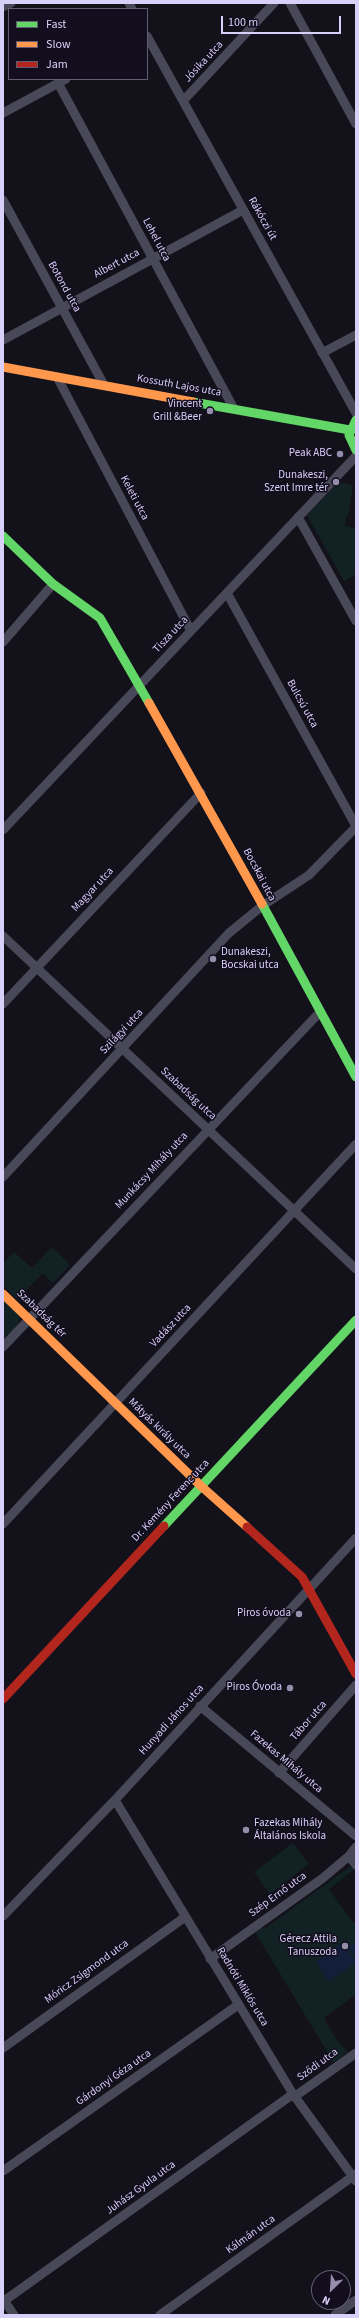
<!DOCTYPE html>
<meta charset="utf-8">
<style>
body{margin:0}
#map{position:relative;width:359px;height:2318px;overflow:hidden;background:#13121a;font-family:"Source Sans 3",sans-serif}
canvas{display:block}
.frame{position:absolute;inset:0;border:4px solid #d9d0f9;pointer-events:none}
.legend{position:absolute;left:8px;top:8px;width:140px;height:72px;box-sizing:border-box;background:#120e1d;border:1px solid #625c75;margin:0;padding:5px 7px;list-style:none;font-size:12px;color:#d9d0f9}
.legend li{display:flex;align-items:center;gap:8px;height:20px}
.legend b{width:20px;border:1px solid #625c75}
.north{position:absolute;left:311px;top:2270px;width:40px;height:40px;box-sizing:border-box;background:#120e1d;border:1px solid #625c75;border-radius:50%;rotate:205deg;font-size:11px;font-weight:700;line-height:16px;text-align:center;color:#d9d0f9}
.north::after{content:'';display:block;margin:auto;width:14px;height:18px;background:#948eab;clip-path:polygon(50% 0,100% 100%,50% 72%,0 100%)}
.scale{position:absolute;left:221px;top:16px;width:120px;height:18px;box-sizing:border-box;border:2px solid #d9d0f9;border-top:0;padding-left:5px;font-size:12px;line-height:14px;white-space:nowrap;color:#d9d0f9;-webkit-text-stroke:3px #120e1d;paint-order:stroke}
</style>
<div id="map">
<canvas width="359" height="2318"></canvas>
<div class="frame"></div>
<ul class="legend">
<li><b style="height:5px;background:#63d668"></b>Fast</li>
<li><b style="height:5px;background:#ff974d"></b>Slow</li>
<li><b style="height:5px;background:#b3261e"></b>Jam</li>
</ul>
<div class="north">N</div>
<div class="scale">100 m</div>
</div>
<script>
const ctx = document.querySelector('canvas').getContext('2d');
ctx.lineJoin = 'round';
function paint(path, color) { ctx.fillStyle = color; ctx.fill(path, 'evenodd'); }
function stroke(path, color, width, dash) { ctx.strokeStyle = color; ctx.lineWidth = width; ctx.lineCap = dash ? 'butt' : 'round'; ctx.setLineDash(dash || []); ctx.stroke(path); }
function drawText(font, color, halo, rows, align = 'center') {
  ctx.font = font + ' "Source Sans 3",sans-serif'; ctx.lineWidth = 3; ctx.setLineDash([]); ctx.textBaseline = 'middle'; ctx.strokeStyle = halo; ctx.fillStyle = color; for (const [text, x, y, turn = 0] of rows) {
    ctx.save(); ctx.translate(x, y); ctx.rotate((+turn || 0) * Math.PI / 180); ctx.textAlign = isNaN(turn) ? turn : align; if (halo) ctx.strokeText(text, 0, 0); ctx.fillText(text, 0, 0); ctx.restore();
  }
}
const green = new Path2D(`
 M 338,482 L 353,485 L 348,516 L 346,516 L 345,526 L 356,528 L 356,574 L 344,581 L 307,515 Z
 M 52,1247 L 70,1265 L 53,1283 L 43,1273 L 22,1294 L 21,1293 L 16,1298 L 3,1285 L 3,1263 L 14,1252 L 32,1268 Z
 M 3,1300 L 19,1315 L 19,1323 L 6,1339 L 3,1336 Z
 M 293,1843 L 309,1864 L 270,1894 L 254,1872 Z
 M 352,1865 L 355,1869 L 329,1889 L 353,1923 L 356,1921 L 356,1994 L 324,2018 L 336,2039 L 348,2052 L 334,2063 L 255,1932 L 262,1927 L 264,1929 Z`);
const water = new Path2D(`
 M 343,1942 L 356,1962 L 329,1981 L 316,1962 Z
 M 356,1942 L 356,1958 L 348,1947 Z`);
const street = new Path2D(`
 M 129,3 L 132,9
 M 290,3 L 356,124
 M 3,7 L 11,3
 M 147,36 L 356,413
 M 58,83 L 233,407
 M 183,101 L 274,3
 M 3,113 L 66,79
 M 3,200 L 104,385
 M 3,340 L 243,210
 M 322,353 L 356,335
 M 57,377 L 191,631
 M 298,517 L 356,621
 M 227,593 L 356,826
 M 3,642 L 53,584
 M 3,830 L 356,456
 M 3,936 L 356,1269
 M 3,1004 L 201,793
 M 3,1177 L 229,933 L 262,906 L 309,875 L 356,827
 M 3,1347 L 320,1012
 M 3,1524 L 356,1144
 M 200,1706 L 356,1836
 M 279,1773 L 356,1685
 M 115,1800 L 293,2094 L 356,2181
 M 349,1856 L 356,1865
 M 3,1916 L 115,1800 L 356,1538
 M 210,1959 L 323,1878 L 349,1856 L 356,1847
 M 3,2048 L 185,1917
 M 294,2097 L 356,2053
 M 3,2171 L 238,2005
 M 3,2299 L 14,2315
 M 4,2301 L 293,2094
 M 160,2315 L 356,2174
 M 335,2315 L 356,2300`);
const fast = new Path2D(`
 M 193,402 L 350,430
 M 356,420 L 349,435 L 356,450
 M 3,536 L 53,584 L 100,618 L 149,703
 M 262,904 L 356,1077
 M 164,1526 L 356,1320`);
const slow = new Path2D(`
 M 3,367 L 193,402
 M 149,703 L 262,904
 M 3,1294 L 201,1486 L 247,1527`);
const jam = new Path2D(`
 M 247,1527 L 302,1577 L 356,1674
 M 3,1699 L 164,1526`);
const markers = [
 [210,411,4,"#948eab"],
 [340,454,4,"#948eab"],
 [336,482,4,"#948eab"],
 [213,959,4,"#948eab"],
 [299,1614,4,"#948eab"],
 [290,1688,4,"#948eab"],
 [246,1830,4,"#948eab"],
 [345,1946,4,"#948eab"]
];
const streetNames = [
 ["Jósika utca",204,62,-47],
 ["Rákóczi út",262,219,61],
 ["Lehel utca",156,240,62],
 ["Albert utca",117,264,-28],
 ["Botond utca",64,287,61],
 ["Kossuth Lajos utca",179,386,10],
 ["Keleti utca",134,498,62],
 ["Tisza utca",171,635,-47],
 ["Bulcsú utca",302,704,61],
 ["Bocskai utca",259,875,62],
 ["Magyar utca",93,890,-47],
 ["Szilágyi utca",122,1032,-47],
 ["Szabadság utca",188,1094,43],
 ["Munkácsy Mihály utca",152,1171,-47],
 ["Szabadság tér",41,1314,44],
 ["Vadász utca",171,1326,-47],
 ["Mátyás király utca",159,1429,44],
 ["Dr. Kemény Ferenc utca",171,1501,-47],
 ["Hunyadi János utca",172,1720,-48],
 ["Tábor utca",309,1721,-49],
 ["Fazekas Mihály utca",286,1762,40],
 ["Szép Ernő utca",278,1895,-36],
 ["Móricz Zsigmond utca",87,1972,-36],
 ["Radnóti Miklós utca",242,1987,59],
 ["Sződi utca",318,2065,-36],
 ["Gárdonyi Géza utca",114,2078,-35],
 ["Juhász Gyula utca",141,2188,-36],
 ["Kálmán utca",251,2235,-36]
];
const poiNames = [
 ["Vincent",202,405],
 ["Grill &Beer",202,418],
 ["Peak ABC",332,454],
 ["Dunakeszi,",328,476],
 ["Szent Imre tér",328,489],
 ["Dunakeszi,",221,953,"left"],
 ["Bocskai utca",221,966,"left"],
 ["Piros óvoda",291,1614],
 ["Piros Óvoda",282,1688],
 ["Fazekas Mihály",254,1824,"left"],
 ["Általános Iskola",254,1837,"left"],
 ["Gérecz Attila",337,1940],
 ["Tanuszoda",337,1953]
];
paint(green, '#122224');
paint(water, '#121e3a');
stroke(street, '#494859', 9);
stroke(fast, '#63d668', 9);
stroke(slow, '#ff974d', 9);
stroke(jam, '#b3261e', 9);
for (const [x, y, r, color] of markers) { const dot = new Path2D(); dot.arc(x, y, r, 0, 2 * Math.PI); ctx.fillStyle = color; ctx.fill(dot); stroke(dot, '#120e1d', 1.5); }
drawText('11px', '#d9d0f9', '#120e1d', streetNames);
drawText('11px', '#d9d0f9', '#120e1d', poiNames, 'right');
</script>
